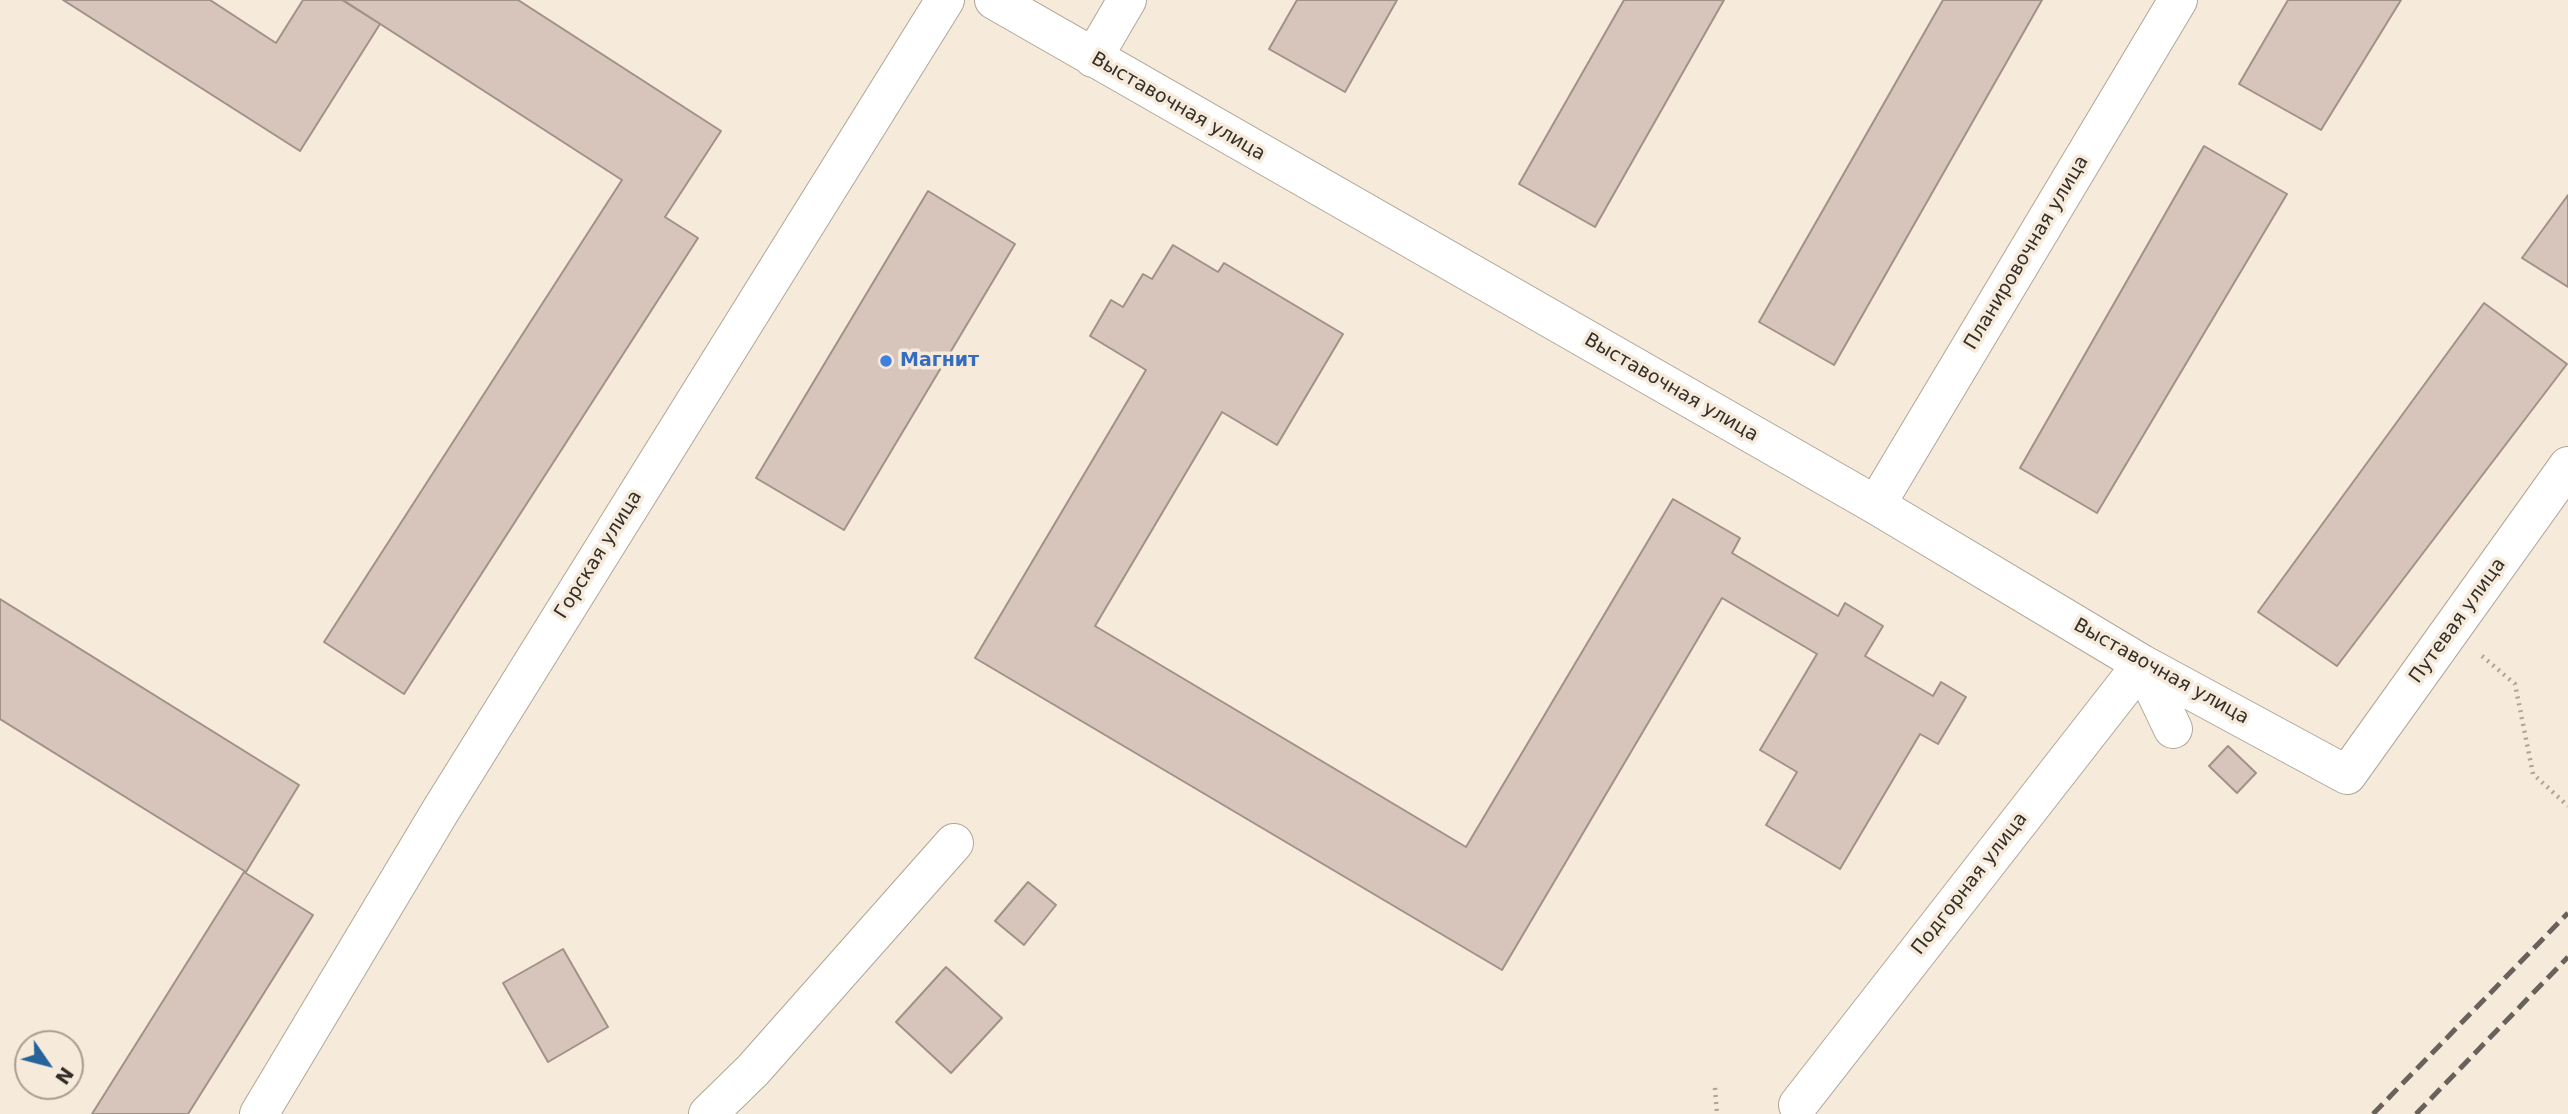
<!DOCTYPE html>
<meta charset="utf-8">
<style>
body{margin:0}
#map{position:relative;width:2568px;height:1114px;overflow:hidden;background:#f6eadb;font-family:"DejaVu Sans",sans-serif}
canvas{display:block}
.north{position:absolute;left:14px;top:1030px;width:70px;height:70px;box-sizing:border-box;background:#f6eadb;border:2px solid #a89f93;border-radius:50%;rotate:125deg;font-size:19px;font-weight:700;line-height:28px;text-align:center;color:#332e28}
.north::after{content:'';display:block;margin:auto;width:24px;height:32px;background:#24649a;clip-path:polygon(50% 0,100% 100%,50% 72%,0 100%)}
</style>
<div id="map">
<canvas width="2568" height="1114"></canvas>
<div class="north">N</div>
</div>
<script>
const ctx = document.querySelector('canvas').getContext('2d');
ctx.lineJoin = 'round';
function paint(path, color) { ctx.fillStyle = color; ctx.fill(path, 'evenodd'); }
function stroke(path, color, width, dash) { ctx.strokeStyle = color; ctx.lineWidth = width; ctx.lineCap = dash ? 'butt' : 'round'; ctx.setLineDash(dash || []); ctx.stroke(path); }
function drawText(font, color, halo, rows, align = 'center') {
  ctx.font = font + ' "DejaVu Sans",sans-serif'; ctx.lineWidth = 7; ctx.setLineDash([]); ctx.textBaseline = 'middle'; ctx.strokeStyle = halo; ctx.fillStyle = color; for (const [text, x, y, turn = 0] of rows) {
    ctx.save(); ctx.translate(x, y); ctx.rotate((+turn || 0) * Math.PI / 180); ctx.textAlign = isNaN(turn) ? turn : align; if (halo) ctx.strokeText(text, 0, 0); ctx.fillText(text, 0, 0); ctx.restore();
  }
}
const building = new Path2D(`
 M 63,0 L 210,0 L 276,43 L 303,0 L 342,0 L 380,24 L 300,151 Z
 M 343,0 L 518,0 L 721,131 L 665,217 L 698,238 L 404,694 L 324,642 L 622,180 Z
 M 1297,0 L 1397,0 L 1345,92 L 1269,49 Z
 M 1624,0 L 1724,0 L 1595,227 L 1519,184 Z
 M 1943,0 L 2042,0 L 1834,365 L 1759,322 Z
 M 2288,0 L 2401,0 L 2321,130 L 2239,84 Z
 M 2204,146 L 2287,194 L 2097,513 L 2020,468 Z
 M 928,191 L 1015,244 L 844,530 L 756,478 Z
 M 2568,195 L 2568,287 L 2522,258 Z
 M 1173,245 L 1218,272 L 1224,263 L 1343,334 L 1277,445 L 1222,412 L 1095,626 L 1466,847 L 1673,499 L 1740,538 L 1732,553 L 1838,616 L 1845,603 L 1883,626 L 1865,656 L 1933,696 L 1941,682 L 1966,697 L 1938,744 L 1920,734 L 1840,869 L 1766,825 L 1797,772 L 1760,750 L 1817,654 L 1722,598 L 1502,970 L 975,658 L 1146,370 L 1090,336 L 1111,300 L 1123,307 L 1143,274 L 1152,279 Z
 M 2484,303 L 2567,364 L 2337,666 L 2258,612 Z
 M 0,599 L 299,785 L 246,872 L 0,719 Z
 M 2228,746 L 2256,773 L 2237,793 L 2209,766 Z
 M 244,872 L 313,915 L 188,1114 L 92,1114 Z
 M 1028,882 L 1056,905 L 1024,945 L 995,921 Z
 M 563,949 L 608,1027 L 548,1062 L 503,983 Z
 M 946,967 L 1002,1018 L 951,1073 L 896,1022 Z`);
const path = new Path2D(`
 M 2482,656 L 2515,684 L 2533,774 L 2568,806
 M 1715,1088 L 1717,1114`);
const minor = new Path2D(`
 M 994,0 L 1876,505 L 2142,664 L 2347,775 L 2568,466
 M 1093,58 L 1127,0
 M 1876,505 L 2178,0
 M 1798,1105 L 2142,664 L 2173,729
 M 259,1114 L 441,810 L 945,0
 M 708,1114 L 753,1070 L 954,843`);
const rail = new Path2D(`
 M 2373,1114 L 2568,913
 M 2416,1114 L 2568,957`);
const markers = [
 [886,361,7,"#3f7fe0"]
];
const streetNames = [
 ["Выставочная улица",1178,107,30],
 ["Планировочная улица",2027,253,-59],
 ["Выставочная улица",1671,388,30],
 ["Горская улица",599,555,-58],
 ["Путевая улица",2458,621,-54],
 ["Выставочная улица",2161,672,29],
 ["Подгорная улица",1970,884,-52]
];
const shopNames = [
 ["Магнит",900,361]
];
paint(building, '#d7c5bc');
stroke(building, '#a29188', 2);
stroke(minor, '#b0a697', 40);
stroke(path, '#aea599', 4.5, [2, 5]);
stroke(minor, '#fff', 38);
stroke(rail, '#69625a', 5, [14, 7]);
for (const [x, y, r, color] of markers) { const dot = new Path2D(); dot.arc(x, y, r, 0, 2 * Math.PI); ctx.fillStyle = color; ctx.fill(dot); stroke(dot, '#f6eadb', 2.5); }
drawText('19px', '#332e28', '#f6eadb', streetNames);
drawText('bold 19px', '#366cbe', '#f6eadb', shopNames, 'left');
</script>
